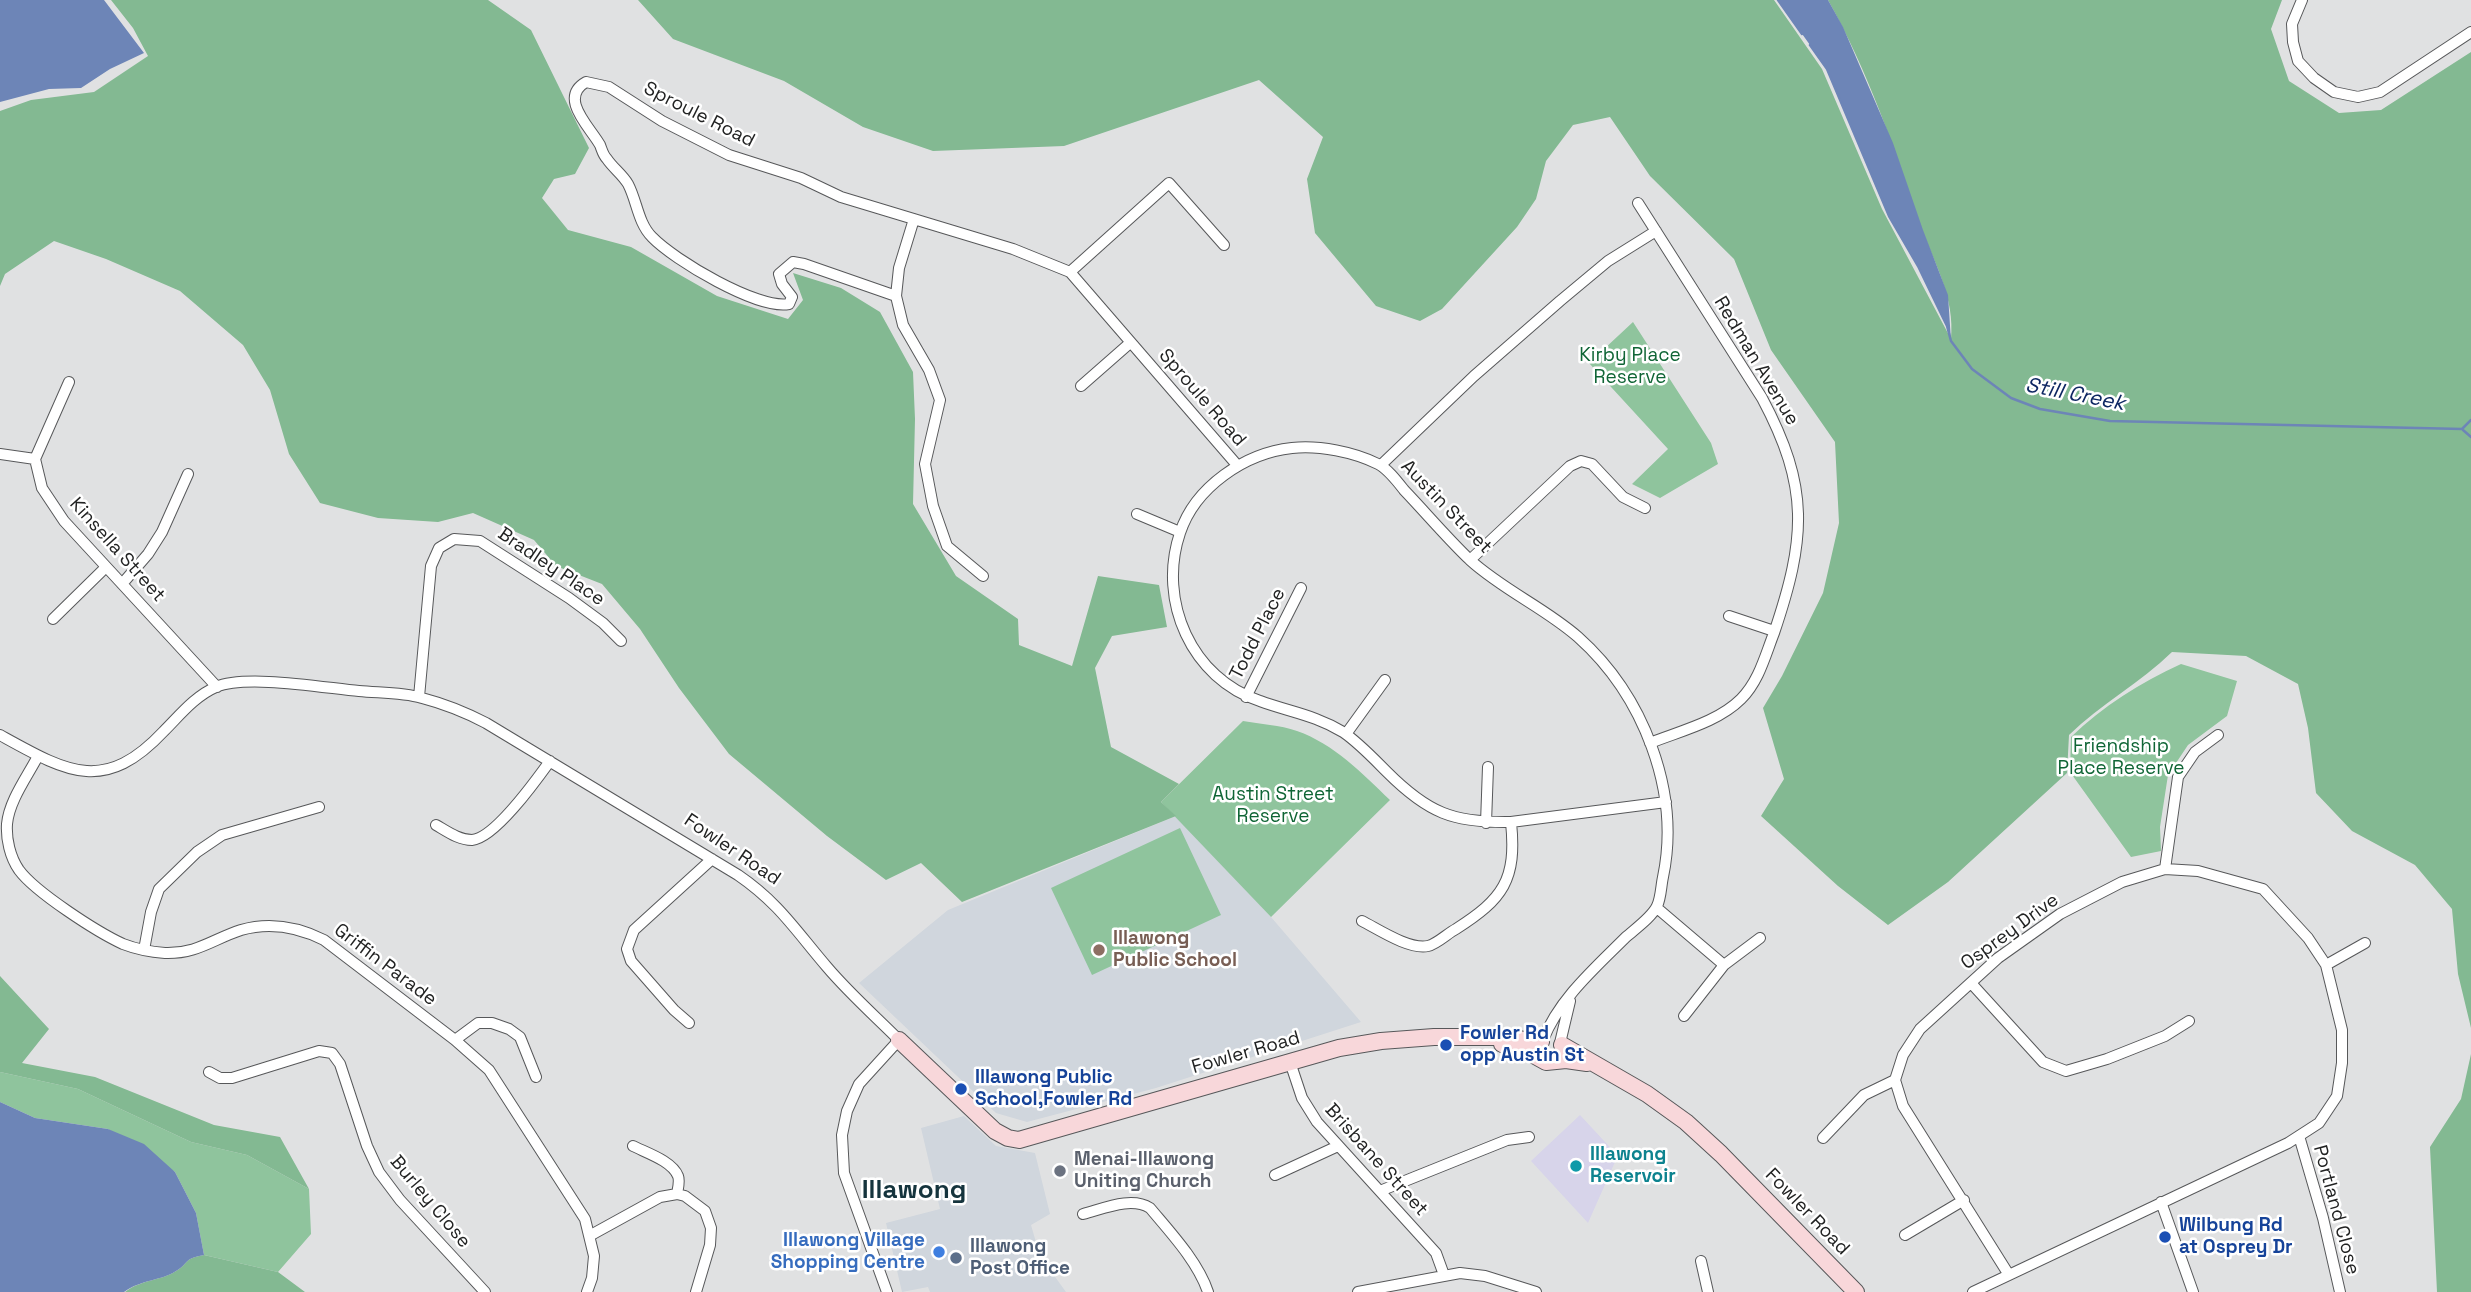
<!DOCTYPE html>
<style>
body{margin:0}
canvas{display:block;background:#e0e1e2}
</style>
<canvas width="2471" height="1292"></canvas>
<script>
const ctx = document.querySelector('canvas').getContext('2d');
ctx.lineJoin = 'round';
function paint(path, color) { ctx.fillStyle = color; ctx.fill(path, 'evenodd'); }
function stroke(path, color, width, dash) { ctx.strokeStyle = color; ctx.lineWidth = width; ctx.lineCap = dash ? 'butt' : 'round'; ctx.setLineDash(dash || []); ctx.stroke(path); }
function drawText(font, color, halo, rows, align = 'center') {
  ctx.font = font + ' "Space Grotesk",sans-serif'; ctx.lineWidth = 5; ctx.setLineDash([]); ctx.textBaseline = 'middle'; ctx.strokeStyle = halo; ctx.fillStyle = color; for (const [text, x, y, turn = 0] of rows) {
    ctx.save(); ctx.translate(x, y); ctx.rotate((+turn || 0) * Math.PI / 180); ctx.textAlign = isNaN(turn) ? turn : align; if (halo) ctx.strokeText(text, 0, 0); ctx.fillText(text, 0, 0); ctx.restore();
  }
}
const built = new Path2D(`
 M 1176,816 L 1271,917 L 1361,1022 L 1156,1088 L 1027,1122 L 996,1113 L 859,983 L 948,910 Z
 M 964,1116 L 996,1146 L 1035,1153 L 1050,1214 L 1031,1225 L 1040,1256 L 1066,1292 L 930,1292 L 928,1287 L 902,1292 L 886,1223 L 940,1209 L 921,1128 Z`);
const industrial = new Path2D(`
 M 1580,1115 L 1619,1157 L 1615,1162 L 1588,1223 L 1531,1161 Z`);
const green = new Path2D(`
 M 1633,322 L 1711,443 L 1718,464 L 1660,498 L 1632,484 L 1668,449 L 1589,363 Z
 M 2181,664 L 2237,681 L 2227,716 L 2188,745 L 2168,775 L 2160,827 L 2161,851 L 2131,857 L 2070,772 L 2071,737 C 2103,706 2140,683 2181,664 Z
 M 1243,721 C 1260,724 1280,725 1297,731 C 1334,744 1362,773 1390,800 L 1271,917 L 1161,802 Z
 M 1180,828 L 1221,915 L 1092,975 L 1051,888 Z
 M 0,1072 L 78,1089 L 191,1142 L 247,1155 L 309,1189 L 311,1234 L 278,1272 L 204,1255 L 196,1213 L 175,1172 L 108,1129 L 35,1118 L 0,1102 Z`);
const forest = new Path2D(`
 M 111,0 L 488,0 L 531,30 L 589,148 L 575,174 L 554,179 L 542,198 L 568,230 L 631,247 L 717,296 L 788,319 L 803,300 L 793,273 L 841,288 L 880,312 L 913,372 L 915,419 L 913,504 L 956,576 L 1018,619 L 1019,645 L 1072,666 L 1098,576 L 1159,585 L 1167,627 L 1112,636 L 1095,668 L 1111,747 L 1179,784 L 1161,802 L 1176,816 L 962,902 L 921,863 L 886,880 L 827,836 L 729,754 L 679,688 L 640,629 L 602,584 L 556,566 L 534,540 L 473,513 L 438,522 L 378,518 L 320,503 L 289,454 L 270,390 L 243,345 L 180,291 L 106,259 L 54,241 L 5,274 L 0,286 L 0,111 L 31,100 L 94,92 L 148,56 L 133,28 Z
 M 638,0 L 1774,0 L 1822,69 L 1882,209 L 1951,339 C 1955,298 1935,265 1921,227 C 1895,150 1868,71 1828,0 L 2282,0 L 2271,29 L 2289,81 L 2339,113 L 2381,110 L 2471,52 L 2471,1028 L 2458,974 L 2452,909 L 2415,865 L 2352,831 L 2316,793 L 2308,728 L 2298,684 L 2246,656 L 2172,652 C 2140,683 2101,704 2069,735 L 2067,773 L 1948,882 L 1888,925 L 1838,886 L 1761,816 L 1784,779 L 1763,708 L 1782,676 L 1823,593 L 1839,523 L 1835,442 L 1771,350 L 1734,259 L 1650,176 L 1610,117 L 1573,125 L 1546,161 L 1536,199 L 1517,227 L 1442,309 L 1420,321 L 1376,306 L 1315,233 L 1307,179 L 1323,137 L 1259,80 L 1064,146 L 933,151 L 863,127 L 784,81 L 673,39 Z
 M 0,976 L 49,1029 L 22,1063 L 95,1077 L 214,1125 L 280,1137 L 309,1189 L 247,1155 L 191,1142 L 78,1089 L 0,1072 Z
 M 2471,1054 L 2471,1292 L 2437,1292 L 2430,1147 L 2461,1099 Z
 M 204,1255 L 278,1272 L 305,1292 L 125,1292 C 142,1279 161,1281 176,1271 C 191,1262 182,1259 204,1255 Z`);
const water = new Path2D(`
 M 0,0 L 104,0 L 144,53 L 110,69 L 81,88 L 49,89 L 0,102 Z
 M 1778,0 L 1828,0 L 1843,27 L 1893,143 L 1923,230 L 1948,295 L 1951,341 L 1947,326 L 1918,266 L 1889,216 L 1827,69 Z
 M 0,1102 L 35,1118 L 108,1129 L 144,1144 L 175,1172 L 196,1213 L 204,1255 C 182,1259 191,1262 176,1271 C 161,1281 142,1279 124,1292 L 0,1292 Z`);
const stream = new Path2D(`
 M 1778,0 L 1802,34
 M 1810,45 L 1827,69 L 1889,216 L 1918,266 L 1947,326 L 1951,341 L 1972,369 L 2011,398 L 2040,409 L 2110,421 L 2462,429 L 2471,420
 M 2463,430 L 2471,437`);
const street = new Path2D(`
 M 2302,0 L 2292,24 L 2293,42 L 2298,61 L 2314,78 L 2334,92 L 2358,97 L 2380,92 L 2471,32
 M 1638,203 L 1762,398 C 1810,488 1806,538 1774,633 C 1765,656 1759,681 1741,699 C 1718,722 1680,731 1650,743
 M 914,219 L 899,268 L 896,296 L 903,325 L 929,370 L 940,400 L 925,464 L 933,506 L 947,546 L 983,576
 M 1070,272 L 1169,183 L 1224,245
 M 896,296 L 804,264 L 793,262 L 779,274 L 782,284 L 792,297 L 789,304 C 758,310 674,260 652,237 C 638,223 637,201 628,184 C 622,174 613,168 607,159 C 603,155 602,150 600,145 C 590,127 558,98 586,82 L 609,87 L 662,121 L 729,155 L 801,178 L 841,197 L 1013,249 L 1070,272 L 1237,465
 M 69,382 L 35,459 L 42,488 L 64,521 L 217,687
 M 1081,386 L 1130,343
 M 0,454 L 35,459
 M 1381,465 L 1474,376 L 1560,301 L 1608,261 L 1656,231
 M 1137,514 L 1180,532
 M 1470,560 L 1570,466 L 1581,461 L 1592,464 L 1623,497 L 1645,508
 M 122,584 L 148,554 L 162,532 L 188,474
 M 1729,616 L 1774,631
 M 53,619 L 106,567
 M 419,697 L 431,566 L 439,548 L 454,539 L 480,541 L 569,598 L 603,623 L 621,641
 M 1246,697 L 1301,588
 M 1346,734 L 1385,680
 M 0,735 C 67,772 104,795 164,731 C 180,715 195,696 216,687 C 246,674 325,688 359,691 C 379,693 402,692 422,698 C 445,704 465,712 486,723 L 738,875 C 779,903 796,931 827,967 C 849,993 875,1016 899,1040 L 859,1084 L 847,1111 L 842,1135 L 844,1173 L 887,1292
 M 38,756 C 27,777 9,801 7,824 C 6,839 10,857 19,870 C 35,892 97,932 123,944 C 136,949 151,952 165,953 C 197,954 213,939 241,930 C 269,922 298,927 324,940 L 455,1040 L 489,1070 L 585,1219 L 594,1256 L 592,1278 L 587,1292
 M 1486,823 L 1488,767
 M 436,825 C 448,832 459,840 472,840 C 495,838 537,779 550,761
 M 2165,869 L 2178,777 L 2195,752 L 2218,735
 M 1657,908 L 1724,965
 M 1362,921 C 1378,929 1409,950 1428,946 C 1437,944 1448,933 1456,929 C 1503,899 1517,880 1511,822
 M 144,950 L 151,912 L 159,889 L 197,852 L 222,835 L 319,807
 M 2326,965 L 2365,943
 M 1971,983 L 2043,1062 L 2066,1071 L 2107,1059 L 2165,1036 L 2189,1021
 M 1684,1016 L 1724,965 L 1760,938
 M 689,1023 L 674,1010 L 631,961 L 627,949 L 634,930 L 712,859
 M 455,1040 L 478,1023 L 492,1023 L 509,1029 L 520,1037 L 536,1077
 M 1543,1040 C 1559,999 1595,968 1626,937 C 1635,929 1652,917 1657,906 C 1661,898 1661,886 1663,877 C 1681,791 1643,695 1578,637 C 1545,608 1503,590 1470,560 C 1447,538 1426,513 1404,490 C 1397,481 1388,469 1378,464 C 1354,452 1319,445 1292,448 C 1245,453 1195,487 1180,533 C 1157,601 1192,679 1260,701 C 1290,712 1315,715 1343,732 C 1359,743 1373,758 1387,772 C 1428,813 1453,823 1511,822 L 1666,802
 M 1560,1043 L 1570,1001
 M 1290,1062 L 1302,1098 L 1317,1122 L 1436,1253 L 1444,1275
 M 209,1072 L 220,1078 L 232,1078 L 319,1051 L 332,1053 L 340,1064 L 367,1146 L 379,1172 L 400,1200 L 485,1292
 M 2299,1136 L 2323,1218 L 2340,1292
 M 1823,1138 L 1864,1095 L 1895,1080
 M 633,1146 C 647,1153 672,1161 678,1176 C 680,1181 678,1188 677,1194
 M 1275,1175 L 1338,1146
 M 1380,1191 L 1507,1140 L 1529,1137
 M 2161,1202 L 2193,1292
 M 1083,1214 C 1103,1209 1131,1196 1150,1208 C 1171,1233 1198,1262 1208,1292
 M 591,1235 L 660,1197 L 677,1194 L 685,1196 L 705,1211 L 711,1228 L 710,1245 L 696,1292
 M 1905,1235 L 1964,1200
 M 1701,1261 L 1708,1292
 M 1358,1292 L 1460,1273 L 1485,1276 L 1536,1292
 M 1973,1292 C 2078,1243 2183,1193 2288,1143 L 2319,1123 L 2337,1096 L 2342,1063 L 2342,1030 L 2326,965 L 2308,938 L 2263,889 L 2198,871 L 2165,869 L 2122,882 L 2060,914 L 1998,958 L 1920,1029 L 1903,1055 L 1895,1080 L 1903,1106 L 2009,1275`);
const secondary = new Path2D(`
 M 899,1040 L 995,1131 L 1008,1138 L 1019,1140 L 1339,1048 L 1381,1041 L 1434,1037 L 1501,1037 L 1541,1042
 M 1502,1044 L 1528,1052 L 1546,1062 L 1566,1060 L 1587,1063
 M 1562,1045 L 1647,1094 L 1686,1122 L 1721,1154 L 1856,1292`);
const markers = [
 [1099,950,7,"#8d6e63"],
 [1446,1045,7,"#1a4fb4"],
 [961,1089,7,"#1a4fb4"],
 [1576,1166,7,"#0f9aa8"],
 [1060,1171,7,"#6b7280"],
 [2165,1237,7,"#1a4fb4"],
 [939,1252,7,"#3f7fe0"],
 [956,1258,7,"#5c6f8a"]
];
const streetNames = [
 ["Sproule Road",699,115,27],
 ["Redman Avenue",1756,361,59],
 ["Sproule Road",1202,398,49],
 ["Austin Street",1446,507,46],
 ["Kinsella Street",117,550,48],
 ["Bradley Place",551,567,34],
 ["Todd Place",1258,634,-63],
 ["Fowler Road",732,850,34],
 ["Osprey Drive",2010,932,-36],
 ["Griffin Parade",385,965,37],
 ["Fowler Road",1246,1053,-16],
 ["Brisbane Street",1376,1160,48],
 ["Burley Close",430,1202,50],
 ["Portland Close",2336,1210,75],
 ["Fowler Road",1807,1212,46]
];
const parkNames = [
 ["Kirby Place",1630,356],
 ["Reserve",1630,378],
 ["Friendship",2121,747],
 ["Place Reserve",2121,769],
 ["Austin Street",1273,795],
 ["Reserve",1273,817]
];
const educationNames = [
 ["Illawong",1113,939],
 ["Public School",1113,961]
];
const transitNames = [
 ["Fowler Rd",1460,1034],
 ["opp Austin St",1460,1056],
 ["Illawong Public",975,1078],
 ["School,Fowler Rd",975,1100],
 ["Wilbung Rd",2179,1226],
 ["at Osprey Dr",2179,1248]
];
const cultureNames = [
 ["Illawong",1590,1155],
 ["Reservoir",1590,1177]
];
const worshipNames = [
 ["Menai-Illawong",1074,1160],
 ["Uniting Church",1074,1182]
];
const shopNames = [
 ["Illawong Village",925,1241],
 ["Shopping Centre",925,1263]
];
const serviceNames = [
 ["Illawong",970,1247],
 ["Post Office",970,1269]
];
const waterNames = [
 ["Still Creek",2075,395,11]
];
const districtNames = [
 ["Illawong",914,1191]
];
paint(built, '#d0d6dd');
paint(industrial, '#d7d4ea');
paint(green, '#8fc49d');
paint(forest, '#83b992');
paint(water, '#6d85b7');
stroke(stream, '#6d85b7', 2.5);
stroke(street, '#57585a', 12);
stroke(secondary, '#57585a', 18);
stroke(street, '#fff', 10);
stroke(secondary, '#f8d7da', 16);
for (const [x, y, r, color] of markers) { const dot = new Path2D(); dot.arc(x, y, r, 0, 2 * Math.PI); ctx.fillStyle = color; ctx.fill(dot); stroke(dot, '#fff', 2.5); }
drawText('19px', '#222323', '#fff', streetNames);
drawText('19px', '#0f6535', '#fff', parkNames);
drawText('bold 19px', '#785e54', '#fff', educationNames, 'left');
drawText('bold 19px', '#164399', '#fff', transitNames, 'left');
drawText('bold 19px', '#0d838f', '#fff', cultureNames, 'left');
drawText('bold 19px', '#5b616d', '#fff', worshipNames, 'left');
drawText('bold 19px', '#366cbe', '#fff', shopNames, 'right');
drawText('bold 19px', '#4e5e75', '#fff', serviceNames, 'left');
drawText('italic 21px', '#0e2762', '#fff', waterNames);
drawText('bold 26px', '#15343d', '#fff', districtNames);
</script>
